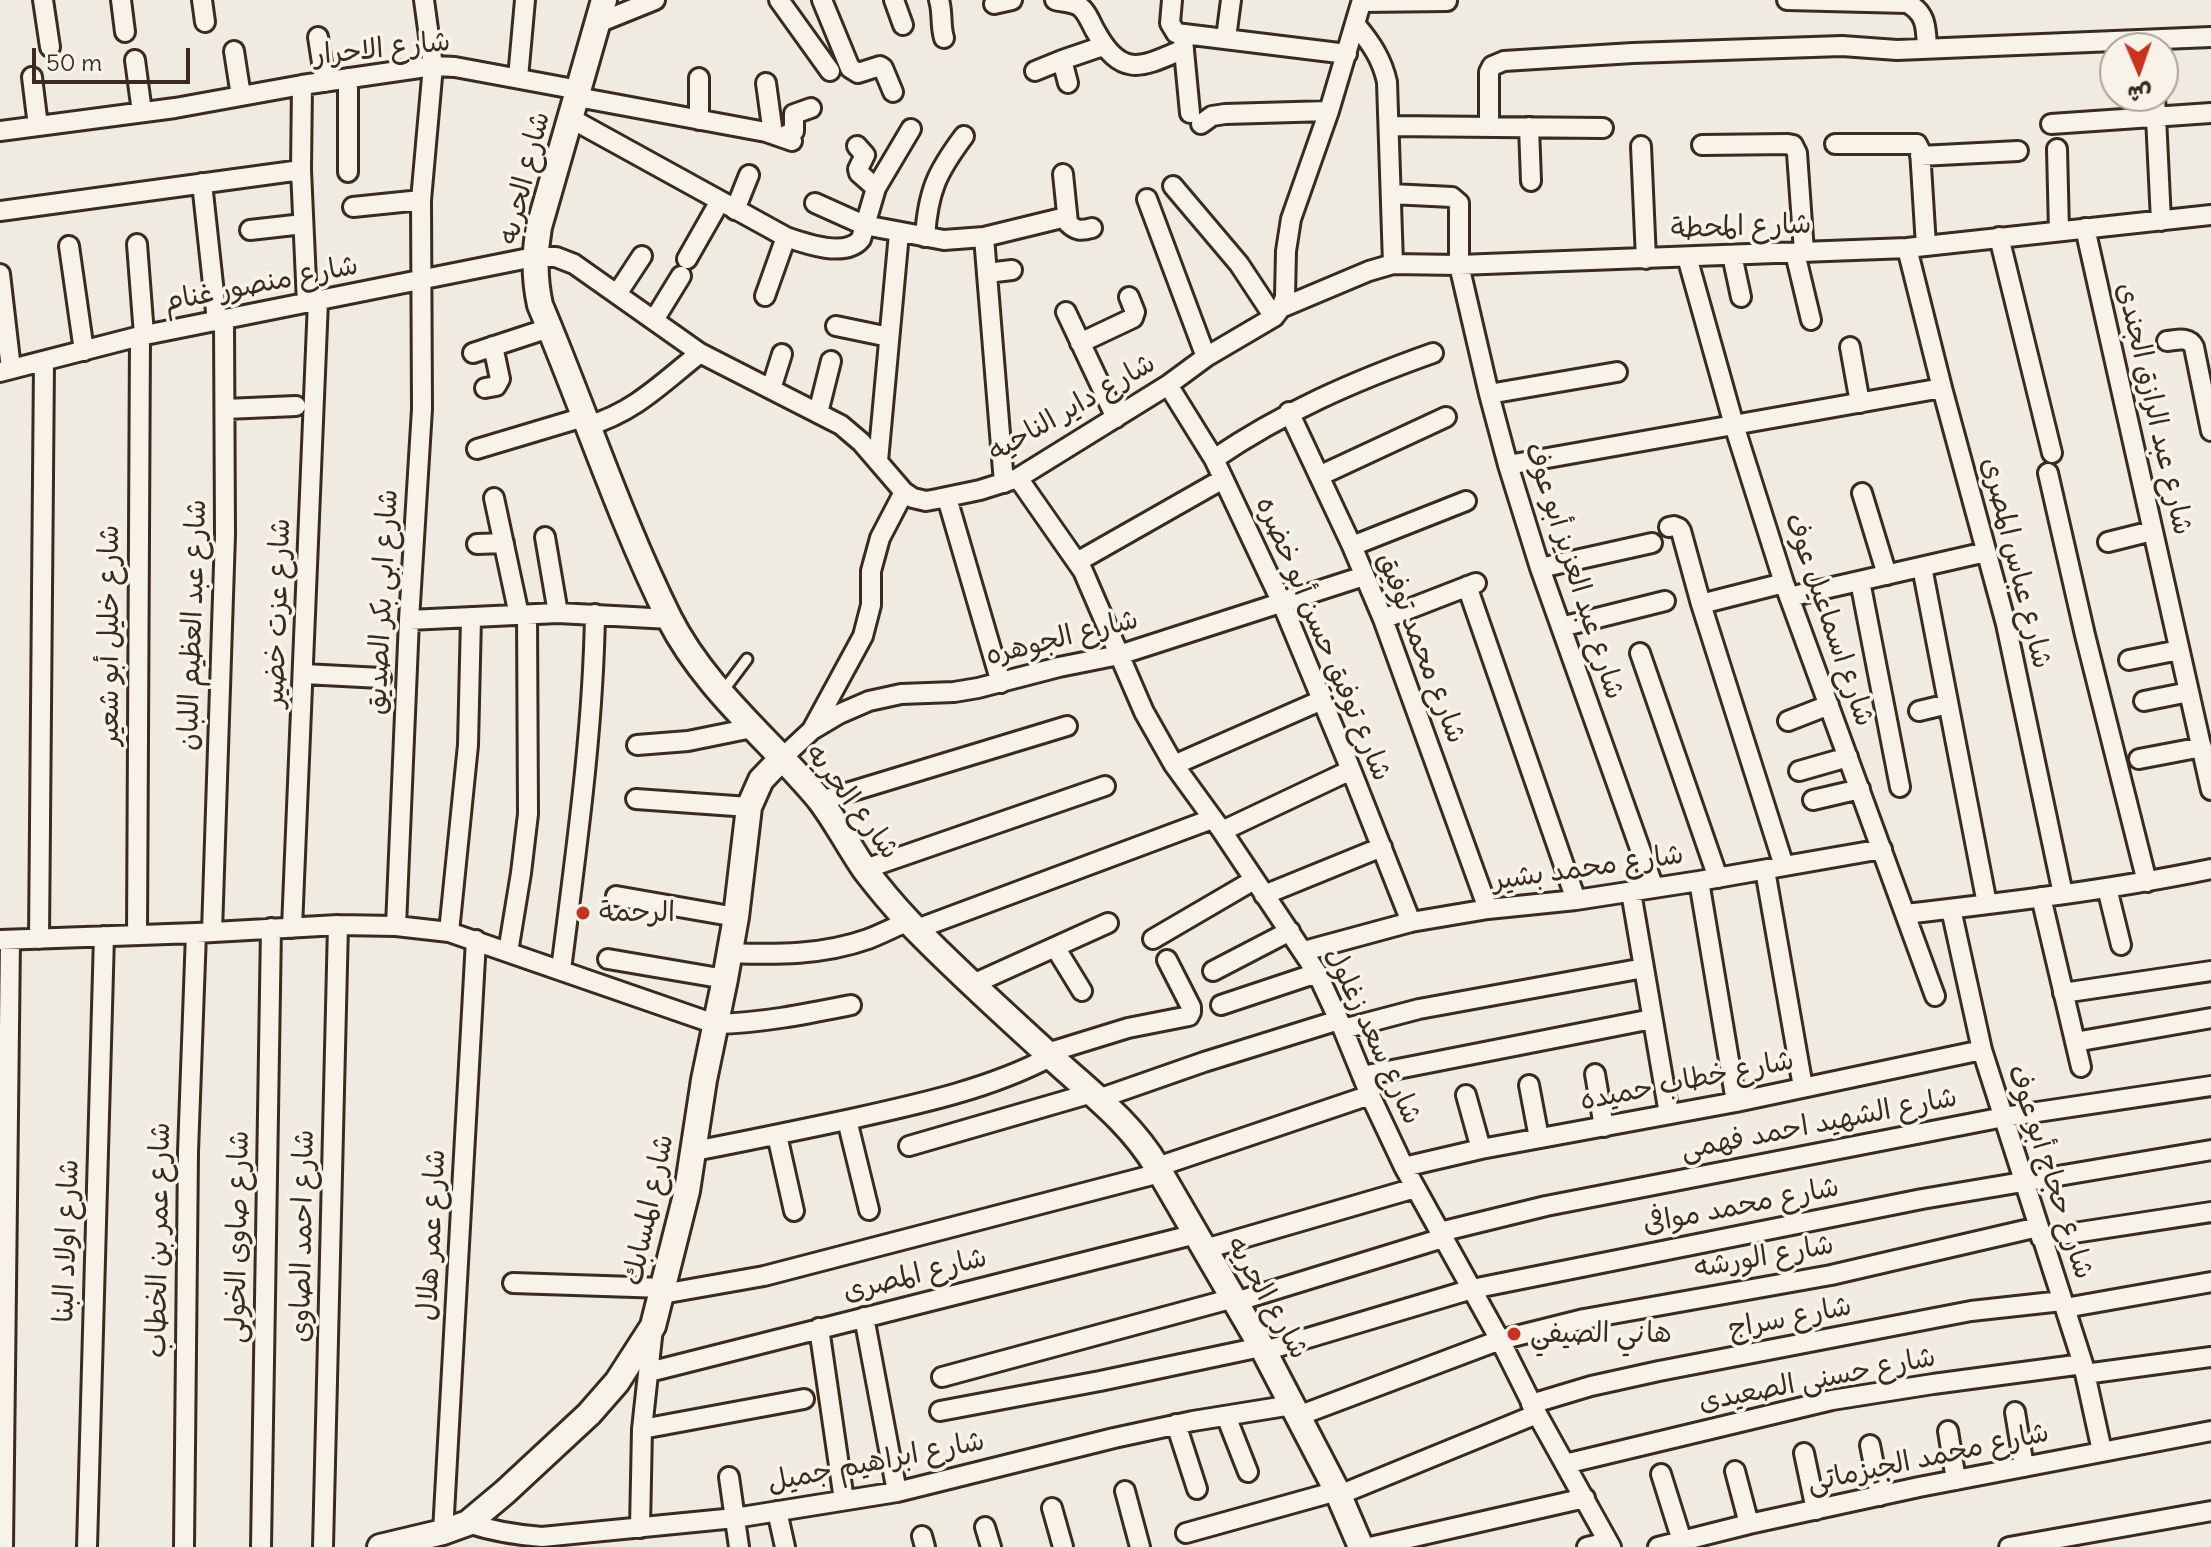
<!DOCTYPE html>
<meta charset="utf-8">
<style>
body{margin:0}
#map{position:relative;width:2211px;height:1547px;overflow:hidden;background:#efebe0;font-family:Delius,"Playpen Sans Arabic",sans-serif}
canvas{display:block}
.north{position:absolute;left:2099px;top:32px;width:80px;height:80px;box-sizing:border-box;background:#f7f3e8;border:2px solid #aca397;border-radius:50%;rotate:178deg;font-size:22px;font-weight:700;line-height:32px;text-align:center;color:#3b2a1e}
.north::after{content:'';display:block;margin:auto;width:28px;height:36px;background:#c8321e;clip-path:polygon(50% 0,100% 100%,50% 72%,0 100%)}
.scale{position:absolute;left:32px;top:48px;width:158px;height:36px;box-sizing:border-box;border:4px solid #3b2a1e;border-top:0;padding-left:10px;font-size:24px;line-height:28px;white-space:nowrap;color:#3b2a1e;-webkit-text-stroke:6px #f7f3e8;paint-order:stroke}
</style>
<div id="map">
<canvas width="2211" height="1547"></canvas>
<div class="north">ش</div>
<div class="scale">50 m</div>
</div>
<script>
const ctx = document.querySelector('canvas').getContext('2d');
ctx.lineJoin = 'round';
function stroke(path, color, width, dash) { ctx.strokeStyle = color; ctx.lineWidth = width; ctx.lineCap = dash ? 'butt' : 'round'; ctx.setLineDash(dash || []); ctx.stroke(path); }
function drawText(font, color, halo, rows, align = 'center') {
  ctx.font = font + ' Delius,"Playpen Sans Arabic",sans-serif'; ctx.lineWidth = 7; ctx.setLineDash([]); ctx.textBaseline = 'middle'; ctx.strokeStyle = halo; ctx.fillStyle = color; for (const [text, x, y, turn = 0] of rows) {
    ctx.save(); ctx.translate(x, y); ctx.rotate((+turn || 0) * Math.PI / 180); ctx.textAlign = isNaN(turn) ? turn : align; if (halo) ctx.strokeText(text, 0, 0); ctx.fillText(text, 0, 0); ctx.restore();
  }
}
const lane = new Path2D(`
 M 723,691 L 747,659`);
const street = new Path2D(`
 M 43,0 L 50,47
 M 121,0 L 125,32
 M 202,0 L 205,22
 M 779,0 L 830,71
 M 822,0 L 850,68 L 858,73 L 880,66 L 883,68 L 893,92
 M 894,0 L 903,25
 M 939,0 C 943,13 940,25 944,38
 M 1055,0 C 1062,2 1072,2 1079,6 C 1087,11 1091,24 1096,32 C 1122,79 1142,67 1184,49
 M 1172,0 L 1170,23 L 1176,33 L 1347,54
 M 1787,0 L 1907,3 C 1927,13 1926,29 1927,48
 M 1362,2 L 1447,1
 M 994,4 L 1012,0
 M 598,23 L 655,0
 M 1356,25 C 1371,43 1382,59 1387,82 L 1393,264
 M 318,37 L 325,82
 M 1226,38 L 1231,0
 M 1183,40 L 1190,113
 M 234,51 L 241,96
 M 135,60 L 142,112
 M 1035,71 L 1062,60
 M 32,77 L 38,126
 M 348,78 L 348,172
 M 518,78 L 525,0
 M 766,83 L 773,134
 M 1068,83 L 1062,60 L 1103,46
 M 302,85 L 301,170 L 307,303
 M 2155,96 L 2161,221
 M 577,97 L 766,132 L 792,141
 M 570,118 L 786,237 C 806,244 846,258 861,239 L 876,188 L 911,129
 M 699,120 L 699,78
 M 1201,124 L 1212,116 L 1225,114 L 1329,111
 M 2051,124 L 2211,113
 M 1389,126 L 1603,128
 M 1489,127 L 1489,72 L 1492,66 L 1504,61 L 1633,53 L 1842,46 L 1897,50 L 2211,37
 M 1529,127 L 1531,181
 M 0,131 L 175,108 L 302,85 L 433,66 L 455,67 L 579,90
 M 782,137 L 794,131 L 794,114 L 811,108
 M 1835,144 L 1917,144 L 1920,150 L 1926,246
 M 1702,145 L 1788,144 L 1793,145 L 1797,153 L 1804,252
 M 857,146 L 865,155 L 858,169 L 859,173 L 876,188
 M 1641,146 L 1646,259
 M 2057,149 L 2059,231
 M 1920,156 L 2018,151
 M 1063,174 L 1068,223 C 1076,231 1081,231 1092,228
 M 202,183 L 217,321
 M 1173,186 L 1239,264 L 1274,317
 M 1391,194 L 1452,197 L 1459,203 L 1459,265 L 1489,394 L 1508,465 L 1540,568 L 1654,888
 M 1147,199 L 1206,357
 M 815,203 L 864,225 L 944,240 L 984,237 L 1066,217
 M 353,207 L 421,200
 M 735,210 L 749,175
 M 0,211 L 301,170
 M 2085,228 L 2211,790
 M 250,230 L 303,224
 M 925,237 C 928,191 937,172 964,136
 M 984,237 L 1004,483
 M 1999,237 L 2052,453
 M 137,244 L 144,335
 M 69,246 L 84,351
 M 1907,248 L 1942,388 L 2006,624 L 2063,894
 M 1795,253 L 1811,320
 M 1732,255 L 1741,297
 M 1687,257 L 1734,425 L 1784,583 L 1935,996
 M 687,259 L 720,201
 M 987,273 L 1012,270
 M 0,274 L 11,369
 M 617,294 L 642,256
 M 765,296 L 786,237
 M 1281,308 L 1369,271 L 1393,264 L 1459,265 L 1907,248 L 2211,215
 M 1066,312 L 1116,418
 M 654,320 L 681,276
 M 836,326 L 889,337
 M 2167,341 C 2177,340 2189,336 2194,347 L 2211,431
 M 1080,343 L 1133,318 L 1135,312 L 1129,297
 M 1850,347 L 1860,403
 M 473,353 L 549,328
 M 0,372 L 140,336 L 534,257 L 556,257 L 574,264 L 700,353 L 841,425 L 861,442 L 904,492 L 913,498 L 926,501 L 937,499 L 980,490 L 1018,478 L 1168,385 L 1206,357 L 1274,317 L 1281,308 L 1285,297 L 1286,251 L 1291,219 L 1329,111 L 1362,0
 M 1168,385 L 1214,459 L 1281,601 L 1351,770 L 1411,922
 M 485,388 L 496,386 L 500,379 L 493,346
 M 771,389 L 782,354
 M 1489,394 L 1617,372
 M 225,409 L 296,406
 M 1289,412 L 1352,546 L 1383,619 L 1488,909
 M 818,413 L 831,361
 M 587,426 C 635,412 662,383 700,353
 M 477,449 L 584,417
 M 1214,459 C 1283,412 1354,381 1433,353
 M 878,461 L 899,233
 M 1508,465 L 1942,388
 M 2048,473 L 2085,635 L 2147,882
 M 1319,476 L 1446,417
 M 1018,478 L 1083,571 L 1144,712 L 1174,765 L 1222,831 L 1317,973 L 1343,1029 L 1370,1095 L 1404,1167 L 1500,1340 L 1537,1414 L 1611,1547
 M 1862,493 L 1887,575
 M 494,498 L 519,615
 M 947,498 L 1001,683
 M 1669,527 L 1674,526 L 1679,528 L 1681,531 L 1701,604 L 1784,866
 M 545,537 L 558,613
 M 2108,542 L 2152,531
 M 477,544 L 504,543
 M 1352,546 L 1466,501
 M 1077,562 L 1223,479
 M 1922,567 L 1987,904
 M 1540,568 L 1652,543
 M 1860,581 L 1900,787
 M 1467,586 L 1576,900
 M 1789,597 L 1986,552
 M 1701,604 L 1784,583
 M 1383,619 L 1476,583
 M 409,620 L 558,613 L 670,619
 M 1561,627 L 1665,601
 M 1640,653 L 1718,878
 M 2129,660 L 2179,650
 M 304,674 L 381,678
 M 2144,701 L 2189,692
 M 1919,711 L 1948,704
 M 1788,721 L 1829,705
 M 813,728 L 863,636 L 871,605 L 871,571 L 880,538 L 904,492
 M 637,745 L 688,741 L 752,728
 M 782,758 L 812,730 L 839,714 L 869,701 L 901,694 L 954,692 L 978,688 L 1059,667 L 1119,655 L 1364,576
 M 2139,759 L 2202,747
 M 1174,765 L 1322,700
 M 1799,771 L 1848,757
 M 636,799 L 749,807
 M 1813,800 L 1860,789
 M 820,801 L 1067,726
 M 1222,831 L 1351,770
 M 865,869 L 1105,786
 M 1765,870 L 1803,1087
 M 1699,881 L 1736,1102
 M 2107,888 L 2121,945
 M 1631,892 L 1669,1114
 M 1264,895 L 1382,847
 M 616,896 L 736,917
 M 2041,897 L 2081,1067
 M 1951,909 L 1982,1050 L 2083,1364 L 2102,1451
 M 1906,914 C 2008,902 2110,890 2211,869
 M 396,926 L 409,620 L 422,409 L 421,200 L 433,66 L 424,0
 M 292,928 L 318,301
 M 917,929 L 1212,819
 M 212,932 L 225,535 L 224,319
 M 449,932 L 468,745 L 471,618
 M 137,935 L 140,336
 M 39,939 L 44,362
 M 1153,939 L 1254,880
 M 0,940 L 196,933 L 338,925 L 396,926 L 449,932 L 715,1024 C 762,1023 806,1014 851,1005
 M 1055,947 L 1082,991
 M 1304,951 L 1411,922 L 1488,909 L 1576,900 L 1699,881 L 1882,849
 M 508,952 L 521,873 L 528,814 L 527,615
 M 730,953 C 776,955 823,955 868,939 C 881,934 895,927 908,921
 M 608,959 L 725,979
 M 561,970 C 576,851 593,734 595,614
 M 1213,971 L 1290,931
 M 973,984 L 1108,923
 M 2063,993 L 2211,971
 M 1221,1005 L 1317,973
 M 1343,1029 L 1419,1009 L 1644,968
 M 2075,1042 L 2211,1018
 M 1047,1053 L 1128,1028 L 1189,1016 L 1191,1012 L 1191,1007 L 1167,960
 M 1595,1074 L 1604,1127
 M 1362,1076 L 1652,1019
 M 1529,1085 L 1539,1138
 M 1466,1095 L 1481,1149
 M 1098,1099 L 1204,1062 L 1339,1020
 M 847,1120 L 869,1210
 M 777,1135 L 794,1211
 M 909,1146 L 1092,1093
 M 694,1151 C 747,1141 799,1130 851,1119 C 919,1104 989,1089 1050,1057
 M 1157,1167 L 1370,1095
 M 1404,1167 L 1481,1149 L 1736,1102 L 1982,1050
 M 1440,1232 L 1546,1206 L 2004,1117 L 2211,1086
 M 2041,1238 L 2211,1212
 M 1205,1249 L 1415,1188
 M 513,1283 L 664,1288
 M 662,1294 L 764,1276 L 1160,1173
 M 1235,1302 L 1443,1238
 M 2065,1308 L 2211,1282
 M 864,1317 L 897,1492
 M 819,1328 L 844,1500
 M 1264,1351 L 1472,1289 L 1922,1199 L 2211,1150
 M 649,1372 L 1196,1234
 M 2085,1374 L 2211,1357
 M 942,1377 L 1234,1298
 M 1531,1404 L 1591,1386 L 1659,1371 L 1971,1311 L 2062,1301
 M 940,1411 L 1100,1381 L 1261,1347
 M 2015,1412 L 2024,1467
 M 1226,1416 L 1248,1472
 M 1298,1416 L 1500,1340 L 1584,1319 L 1831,1275 L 2038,1227
 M 1176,1424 L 1197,1489
 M 642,1429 L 804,1399
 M 1948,1431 L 1956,1480
 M 1870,1445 L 1880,1496
 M 1804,1453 L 1816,1510
 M 1565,1464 L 1832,1400 L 1933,1384 L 2083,1364
 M 1735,1471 L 1749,1524
 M 1661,1474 L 1682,1541
 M 729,1477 L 739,1547
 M 1125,1491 L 1140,1547
 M 1339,1495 L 1537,1414
 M 1052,1508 L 1063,1547
 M 777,1511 L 785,1547
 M 468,1523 C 492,1531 516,1535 542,1537 L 735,1518 L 897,1492 L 1114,1438 L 1193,1421 L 1292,1405
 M 985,1527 L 991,1547
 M 640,1528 L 642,1429 L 653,1328
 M 443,1532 L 476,940
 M 1186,1533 L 1337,1491
 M 922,1536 L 925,1547
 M 3,1547 L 10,940
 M 87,1547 L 104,936
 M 184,1547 L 188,1152 L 196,933
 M 261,1547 L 271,928
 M 323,1547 L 338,925
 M 1370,1547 L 1585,1498
 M 1587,1547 L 1608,1542
 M 1658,1547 L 1749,1524 L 1919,1487 L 2211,1431
 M 2009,1547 L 2211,1511`);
const secondary = new Path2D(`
 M 604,0 L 539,227 C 534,255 534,278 540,305 C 584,409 619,517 669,618 C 705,689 769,739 819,799 C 836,821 849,847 865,870 C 878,887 893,905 908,921 C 952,967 1001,1011 1048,1054 C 1087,1090 1130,1121 1157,1167 L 1264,1351 L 1337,1491 L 1361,1547
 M 380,1547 L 443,1532 L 468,1523 L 505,1492 L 589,1414 L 617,1382 L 653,1326 L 687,1191 L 704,1080 L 725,979 L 736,917 L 749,807 L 761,780 L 782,758`);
const markers = [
 [583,913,8,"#c8321e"],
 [1514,1334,8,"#c8321e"]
];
const streetNames = [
 ["شارع الاحرار",382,49,-6],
 ["شارع الحريه",525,178,-76],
 ["شارع المحطة",1741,227,-2],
 ["شارع منصور غنام",261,284,-11],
 ["شارع داير الناحيه",1072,408,-30],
 ["شارع عبد الرازق الجندى",2154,409,77],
 ["شارع عباس المصرى",2016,563,76],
 ["شارع عبد العزيز أبو عوف",1574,571,72],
 ["شارع ابى بكر الصديق",383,602,-87],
 ["شارع عزت خضير",278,613,-88],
 ["شارع اسماعيل عوف",1829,620,71],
 ["شارع عبد العظيم اللبان",193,625,-88],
 ["شارع خليل أبو شعير",110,635,-90],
 ["شارع الجوهره",1062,638,-14],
 ["شارع توفيق حسن أبو خضره",1323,639,67],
 ["شارع محمد توفيق",1421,648,69],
 ["شارع الحريه",852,802,53],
 ["شارع محمد بشير",1588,868,-8],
 ["شارع سعد زغلول",1373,1036,65],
 ["شارع خطاب حميده",1687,1081,-11],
 ["شارع الشهيد احمد فهمى",1819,1124,-11],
 ["شارع حجاج أبو عوف",2050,1172,72],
 ["شارع محمد موافى",1741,1206,-11],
 ["شارع المسابك",649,1210,-78],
 ["شارع عمر هلال",432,1235,-87],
 ["شارع احمد الصاوى",303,1236,-89],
 ["شارع صاوى الخولى",238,1237,-89],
 ["شارع عمر بن الخطاب",159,1240,-89],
 ["شارع اولاد البنا",67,1241,-88],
 ["شارع الورشه",1764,1257,-10],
 ["شارع المصرى",915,1275,-14],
 ["شارع الحريه",1267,1298,60],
 ["شارع سراج",1790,1318,-11],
 ["شارع حسنى الصعيدى",1817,1380,-11],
 ["شارع محمد الجيزماتى",1928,1458,-12],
 ["شارع ابراهيم جميل",876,1462,-11]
];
const poiNames = [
 ["الرحمة",599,913],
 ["هاني الصيفي",1530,1334]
];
stroke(lane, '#3b2a1e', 15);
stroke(street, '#3b2a1e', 24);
stroke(secondary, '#3b2a1e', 30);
stroke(lane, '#f7f3e8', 9);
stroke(street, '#f7f3e8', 18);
stroke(secondary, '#f7f3e8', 24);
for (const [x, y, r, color] of markers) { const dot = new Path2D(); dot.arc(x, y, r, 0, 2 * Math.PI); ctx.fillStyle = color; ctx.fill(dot); stroke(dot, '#f7f3e8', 3); }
drawText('28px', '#3b2a1e', '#f7f3e8', streetNames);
drawText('28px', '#3b2a1e', '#f7f3e8', poiNames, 'left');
</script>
